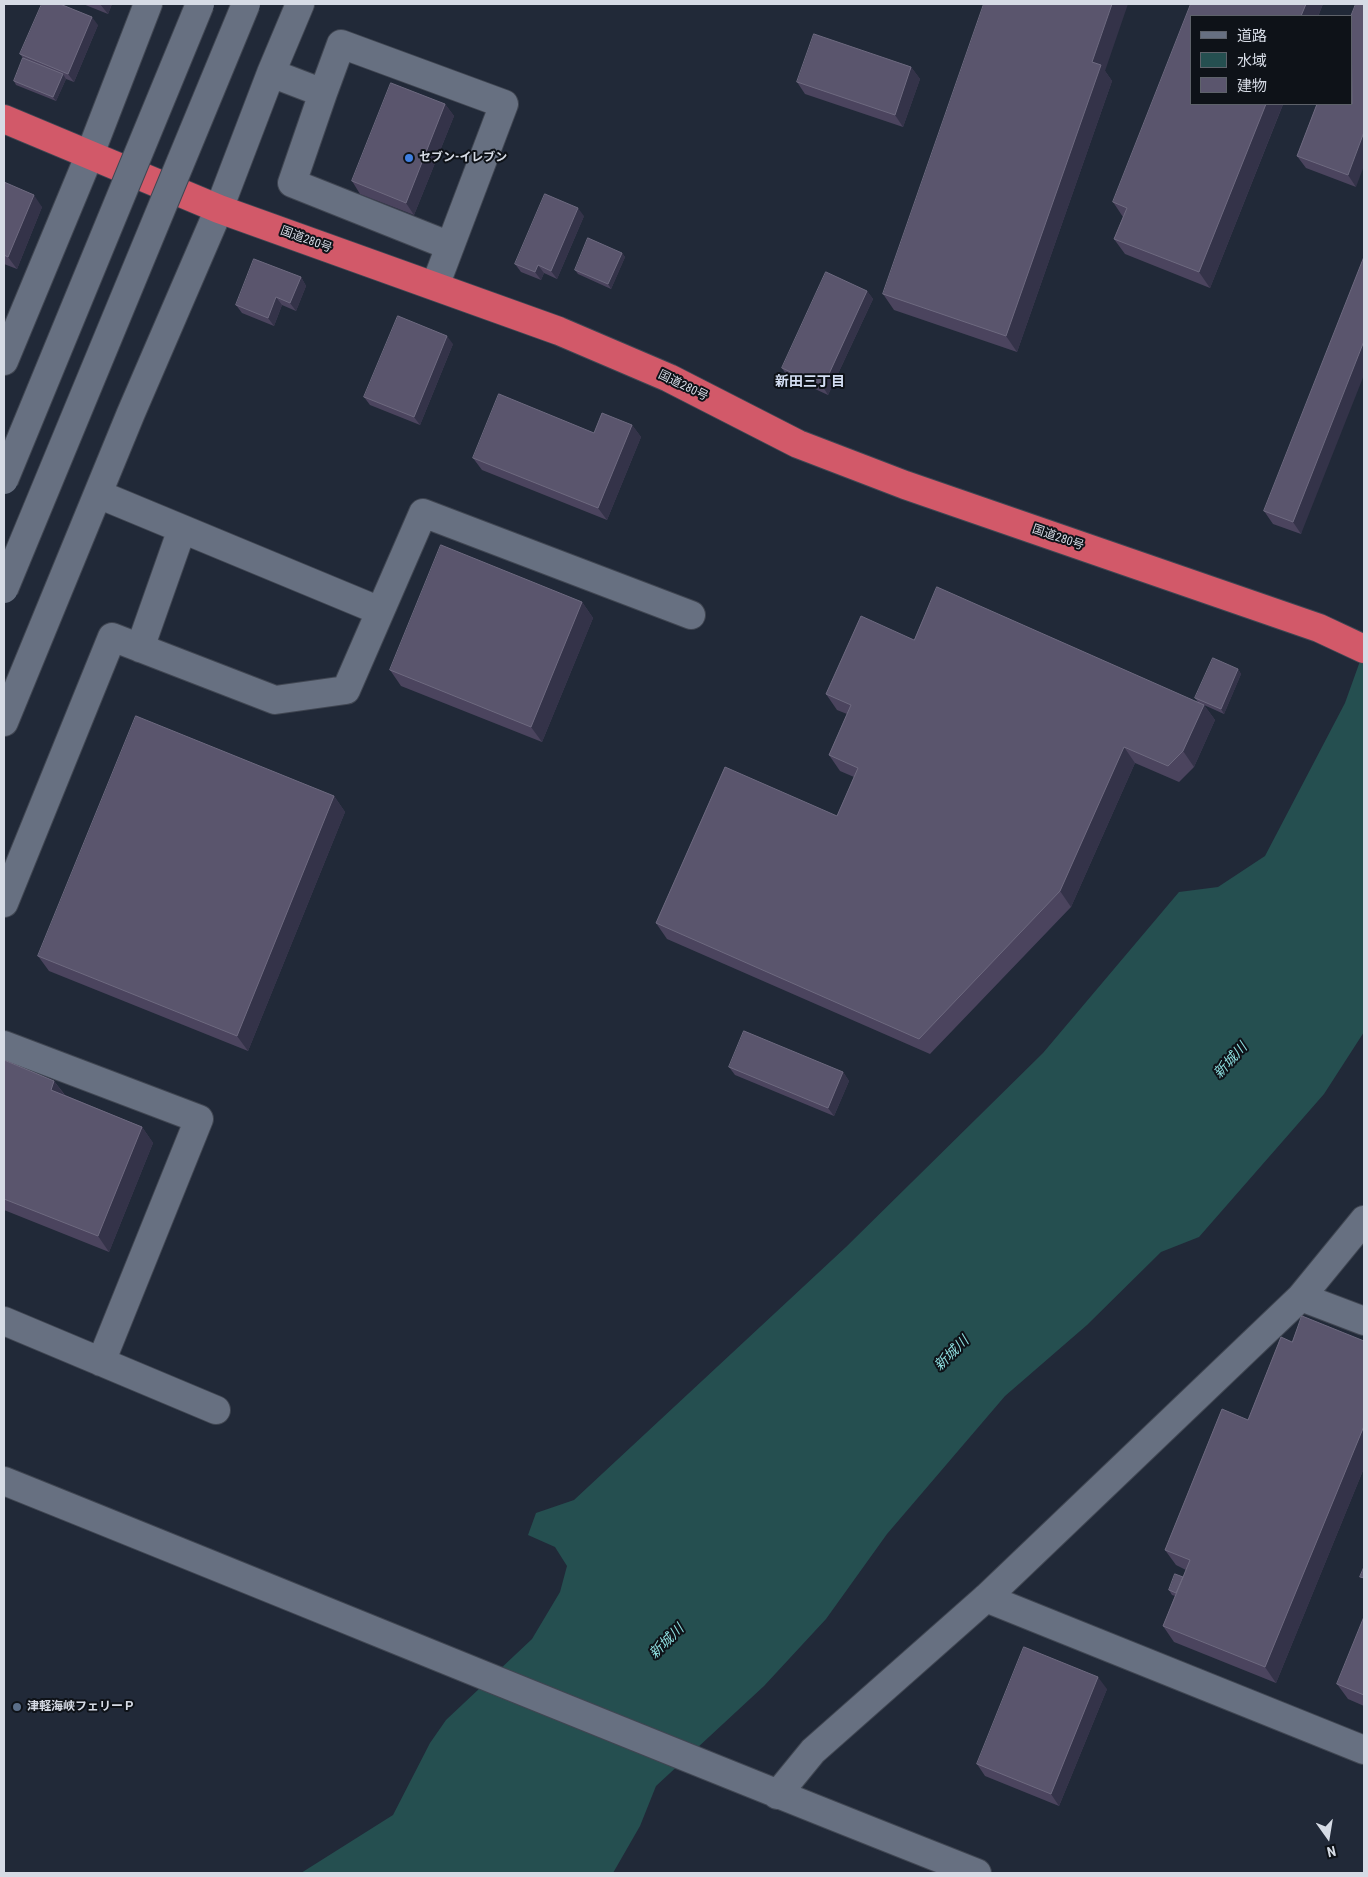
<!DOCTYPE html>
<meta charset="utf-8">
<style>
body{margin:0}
#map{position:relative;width:1368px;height:1877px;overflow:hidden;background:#212938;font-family:"Roboto Condensed","Noto Sans JP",sans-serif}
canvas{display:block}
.frame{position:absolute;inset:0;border:5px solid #d6dbe5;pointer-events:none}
.legend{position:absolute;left:1190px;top:15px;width:162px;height:90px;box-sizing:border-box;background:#0e1218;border:1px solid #5e626a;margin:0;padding:6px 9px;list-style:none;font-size:15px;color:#d6dbe5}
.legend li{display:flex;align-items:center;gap:10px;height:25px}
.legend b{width:25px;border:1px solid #5e626a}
.north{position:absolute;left:1303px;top:1812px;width:50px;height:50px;-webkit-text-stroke:4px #0e1218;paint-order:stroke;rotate:167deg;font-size:14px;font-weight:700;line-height:20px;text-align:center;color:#d6dbe5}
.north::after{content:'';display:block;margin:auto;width:18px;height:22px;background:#d6dbe5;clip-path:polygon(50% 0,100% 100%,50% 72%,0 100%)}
</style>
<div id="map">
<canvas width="1368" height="1877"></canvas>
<div class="frame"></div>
<ul class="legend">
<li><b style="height:6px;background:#677081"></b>道路</li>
<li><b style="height:14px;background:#254f50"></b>水域</li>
<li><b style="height:14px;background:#5a556d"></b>建物</li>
</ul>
<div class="north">N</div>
</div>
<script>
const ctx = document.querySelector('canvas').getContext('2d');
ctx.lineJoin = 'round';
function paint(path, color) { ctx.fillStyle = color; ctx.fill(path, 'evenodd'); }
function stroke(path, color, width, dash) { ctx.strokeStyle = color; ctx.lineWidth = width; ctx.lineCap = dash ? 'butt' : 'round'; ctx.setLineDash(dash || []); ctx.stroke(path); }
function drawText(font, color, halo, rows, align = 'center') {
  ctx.font = font + ' "Roboto Condensed","Noto Sans JP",sans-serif'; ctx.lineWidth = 4; ctx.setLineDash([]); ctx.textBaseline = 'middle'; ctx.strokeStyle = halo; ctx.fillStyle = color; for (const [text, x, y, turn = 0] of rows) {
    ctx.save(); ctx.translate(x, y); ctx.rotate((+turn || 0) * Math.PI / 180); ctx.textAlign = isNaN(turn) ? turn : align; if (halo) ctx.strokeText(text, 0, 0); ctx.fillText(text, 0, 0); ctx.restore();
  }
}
const water = new Path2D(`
 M 1364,650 L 1364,1032 L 1324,1094 L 1199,1237 L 1161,1252 L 1087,1325 L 1005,1396 L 887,1534 L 826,1619 L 764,1686 L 656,1786 L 640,1826 L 613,1873 L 301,1873 L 393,1815 L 430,1743 L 446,1720 L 532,1639 L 560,1592 L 567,1566 L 555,1547 L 528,1535 L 536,1513 L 574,1500 L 846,1247 L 1043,1053 L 1179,892 L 1218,887 L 1265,856 L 1345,703 Z`);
const minor = new Path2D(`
 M 271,73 L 323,93 L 341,44 L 504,104 L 435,286
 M 323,93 L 292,183 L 450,246
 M 4,361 L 90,154 L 148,4
 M 98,494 L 380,611
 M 140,648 L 182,529
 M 4,722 L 131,413 L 219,209 L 271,73 L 300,4
 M 4,903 L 112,637 L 275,700 L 346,690 L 423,513 L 691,615
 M 4,1045 L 199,1119 L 101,1362
 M 1301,1297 L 1364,1321
 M 4,1321 L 216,1410
 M 4,1481 C 328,1611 651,1745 977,1873
 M 986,1598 L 1364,1750
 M 777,1795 L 813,1751 L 986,1598 L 1301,1297 L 1364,1220`);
const highway = new Path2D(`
 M 4,119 L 219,209 L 559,331 L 669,378 L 798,444 L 905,485 L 1319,628 L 1364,649`);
const minorBridge = new Path2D(`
 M 4,480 L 200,4
 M 4,589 L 246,4`);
const wall = new Path2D(`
 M 83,4 L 112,4 L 108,14 Z
 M 1191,4 L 1323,4 L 1210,288 L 1125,254 L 1114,239 L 1123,217 L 1113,202 Z
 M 98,25 L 74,82 L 66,79 L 56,101 L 16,85 L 14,81 L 23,58 L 20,54 Z
 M 911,67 L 920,79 L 903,127 L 805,94 L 797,82 Z
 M 1105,71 L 1112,81 L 1017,352 L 894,310 L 883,294 Z
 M 445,104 L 454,116 L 414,215 L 360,194 L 352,181 Z
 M 1317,104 L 1356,187 L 1306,168 L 1297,156 Z
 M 4,182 L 42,207 L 17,269 L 4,264 Z
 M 584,216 L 557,279 L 544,273 L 541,280 L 521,272 L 515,264 Z
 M 622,253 L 625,257 L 611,289 L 578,274 L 575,270 Z
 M 1364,257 L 1301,534 L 1273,524 L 1264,511 Z
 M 301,277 L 306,286 L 296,311 L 282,305 L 274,326 L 242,313 L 236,305 Z
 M 867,291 L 873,299 L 828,395 L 787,376 L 782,368 Z
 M 453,344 L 420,425 L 370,405 L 364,397 Z
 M 632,425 L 641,437 L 607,520 L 482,470 L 473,458 Z
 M 582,602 L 593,618 L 542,742 L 401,686 L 390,670 Z
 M 914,640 L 1198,702 L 1195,698 L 1238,669 L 1241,674 L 1224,714 L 1204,705 L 1215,720 L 1194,767 L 1179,782 L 1135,763 L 1071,907 L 930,1054 L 667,939 L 656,923 L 837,816 L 854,777 L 840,771 L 829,755 L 847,714 L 837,710 L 826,694 Z
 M 334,796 L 345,812 L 248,1051 L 49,971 L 38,956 Z
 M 4,1060 L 54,1081 L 65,1095 L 142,1127 L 153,1143 L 109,1252 L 4,1210 Z
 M 729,1067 L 843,1072 L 849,1081 L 834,1116 L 735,1075 Z
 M 1364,1341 L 1364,1468 L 1276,1683 L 1174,1642 L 1163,1626 L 1175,1596 L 1172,1595 L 1169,1590 L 1183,1577 L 1186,1570 L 1176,1565 L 1165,1550 L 1248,1420 L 1292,1342 Z
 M 1364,1617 L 1364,1706 L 1348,1699 L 1337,1684 Z
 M 1107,1689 L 1059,1806 L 985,1776 L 977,1764 Z`);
const shadedWall = new Path2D(`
 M 100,4 L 112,4 L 108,14 Z
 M 1112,4 L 1128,4 L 1105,71 L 1112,81 L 1017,352 L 1006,336 L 1092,62 Z
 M 1306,4 L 1323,4 L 1318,16 L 1301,16 Z
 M 92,17 L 98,25 L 74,82 L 68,74 Z
 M 911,67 L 920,79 L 903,127 L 895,115 Z
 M 63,74 L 66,79 L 56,101 L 53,97 Z
 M 445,104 L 454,116 L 414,215 L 406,203 Z
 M 1266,104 L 1283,104 L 1210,288 L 1199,272 Z
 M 1364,132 L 1364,166 L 1356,187 L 1348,175 Z
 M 34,195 L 42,207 L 17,269 L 8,257 Z
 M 578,208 L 584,216 L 557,279 L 551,271 Z
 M 622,253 L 625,257 L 611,289 L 608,284 Z
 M 538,265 L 544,273 L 541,280 L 535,272 Z
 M 301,277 L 306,286 L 296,311 L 290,303 Z
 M 867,291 L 873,299 L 828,395 L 823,387 Z
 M 276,297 L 282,305 L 274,326 L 268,318 Z
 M 447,336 L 453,344 L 420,425 L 414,417 Z
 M 1364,341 L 1364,375 L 1301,534 L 1293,522 Z
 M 632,425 L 641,437 L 607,520 L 598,508 Z
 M 582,602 L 593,618 L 542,742 L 531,727 Z
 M 1238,669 L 1241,674 L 1224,714 L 1221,709 Z
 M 1204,705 L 1215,720 L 1194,767 L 1183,751 Z
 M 1124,747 L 1135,763 L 1071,907 L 1060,891 Z
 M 334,796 L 345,812 L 248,1051 L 237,1036 Z
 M 843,1072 L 849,1081 L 834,1116 L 828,1108 Z
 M 54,1081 L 65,1096 L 51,1090 Z
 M 142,1127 L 153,1143 L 109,1252 L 98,1236 Z
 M 1364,1426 L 1364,1468 L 1276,1683 L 1265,1667 Z
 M 1098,1677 L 1107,1689 L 1059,1806 L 1051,1794 Z`);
const building = new Path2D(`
 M 42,4 L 60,4 L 92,17 L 68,74 L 20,54 Z
 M 984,4 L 1112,4 L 1092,62 L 1101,65 L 1006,336 L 883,294 Z
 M 1191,4 L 1306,4 L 1301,16 L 1192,16 L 1192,104 L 1266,104 L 1199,272 L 1114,239 L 1127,208 L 1113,202 Z
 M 1356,4 L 1364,4 L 1364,132 L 1348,175 L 1297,156 L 1317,104 L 1352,104 L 1351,16 Z
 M 814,34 L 911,67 L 895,115 L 797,82 Z
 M 23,58 L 63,74 L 53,97 L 14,81 Z
 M 391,83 L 445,104 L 406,203 L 352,181 Z
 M 4,182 L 34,195 L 8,257 L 4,255 Z
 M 545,194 L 578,208 L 551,271 L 538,265 L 535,272 L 515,264 Z
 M 588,238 L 622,253 L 608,284 L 575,270 Z
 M 1364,257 L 1364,341 L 1293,522 L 1264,511 Z
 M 254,259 L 301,277 L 290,303 L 276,297 L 268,318 L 236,305 Z
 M 826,272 L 867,291 L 823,387 L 782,368 Z
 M 398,316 L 447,336 L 414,417 L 364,397 Z
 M 499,394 L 594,433 L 602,413 L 632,425 L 598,508 L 473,458 Z
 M 441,545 L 582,602 L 531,727 L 390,670 Z
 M 937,587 L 1204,705 L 1183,751 L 1168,766 L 1124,747 L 1060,891 L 919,1039 L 656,923 L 725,767 L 837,816 L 858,768 L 829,755 L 851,705 L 826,694 L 861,616 L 914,640 Z
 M 1213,658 L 1238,669 L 1221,709 L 1195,698 Z
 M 136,716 L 334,796 L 237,1036 L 38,956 Z
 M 744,1031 L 843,1072 L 828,1108 L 729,1067 Z
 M 4,1060 L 54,1081 L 51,1090 L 142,1127 L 98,1236 L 4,1199 Z
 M 1302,1316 L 1364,1341 L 1364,1426 L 1265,1667 L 1163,1626 L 1190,1560 L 1165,1550 L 1222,1409 L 1248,1420 L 1281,1337 L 1292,1342 Z
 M 1364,1567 L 1364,1578 L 1360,1577 Z
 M 1175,1574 L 1183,1577 L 1176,1593 L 1169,1590 Z
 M 1364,1617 L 1364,1695 L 1337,1684 Z
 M 1024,1647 L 1098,1677 L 1051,1794 L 977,1764 Z`);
const markers = [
 [409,158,5,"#3f7fe0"],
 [17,1707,5,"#5c6f8a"]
];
const poiNames = [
 ["セブン-イレブン",419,158],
 ["津軽海峡フェリーＰ",27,1707]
];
const streetNames = [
 ["国道280号",306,240,20],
 ["国道280号",683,386,26],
 ["国道280号",1058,538,19]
];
const neighbourhoodNames = [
 ["新田三丁目",810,382]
];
const waterNames = [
 ["新城川",1231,1061,-48],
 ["新城川",952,1354,-45],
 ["新城川",667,1642,-45]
];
paint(water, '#254f50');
stroke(minor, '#404652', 30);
stroke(highway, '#404652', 30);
stroke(minor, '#677081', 28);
stroke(highway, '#d25969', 28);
stroke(minorBridge, '#404652', 30, []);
stroke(minorBridge, '#677081', 28);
paint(wall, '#4b445e');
paint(shadedWall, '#343349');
paint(building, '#5a556d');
stroke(building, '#6e6a80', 1);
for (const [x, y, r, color] of markers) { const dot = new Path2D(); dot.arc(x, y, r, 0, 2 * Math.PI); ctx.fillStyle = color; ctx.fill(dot); stroke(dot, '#0e1218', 2); }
drawText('bold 12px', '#d6dbe5', '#0e1218', poiNames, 'left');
drawText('12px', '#d6dbe5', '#0e1218', streetNames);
drawText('bold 14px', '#d4def3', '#0e1218', neighbourhoodNames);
drawText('italic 14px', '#8ddcdd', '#0e1218', waterNames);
</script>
